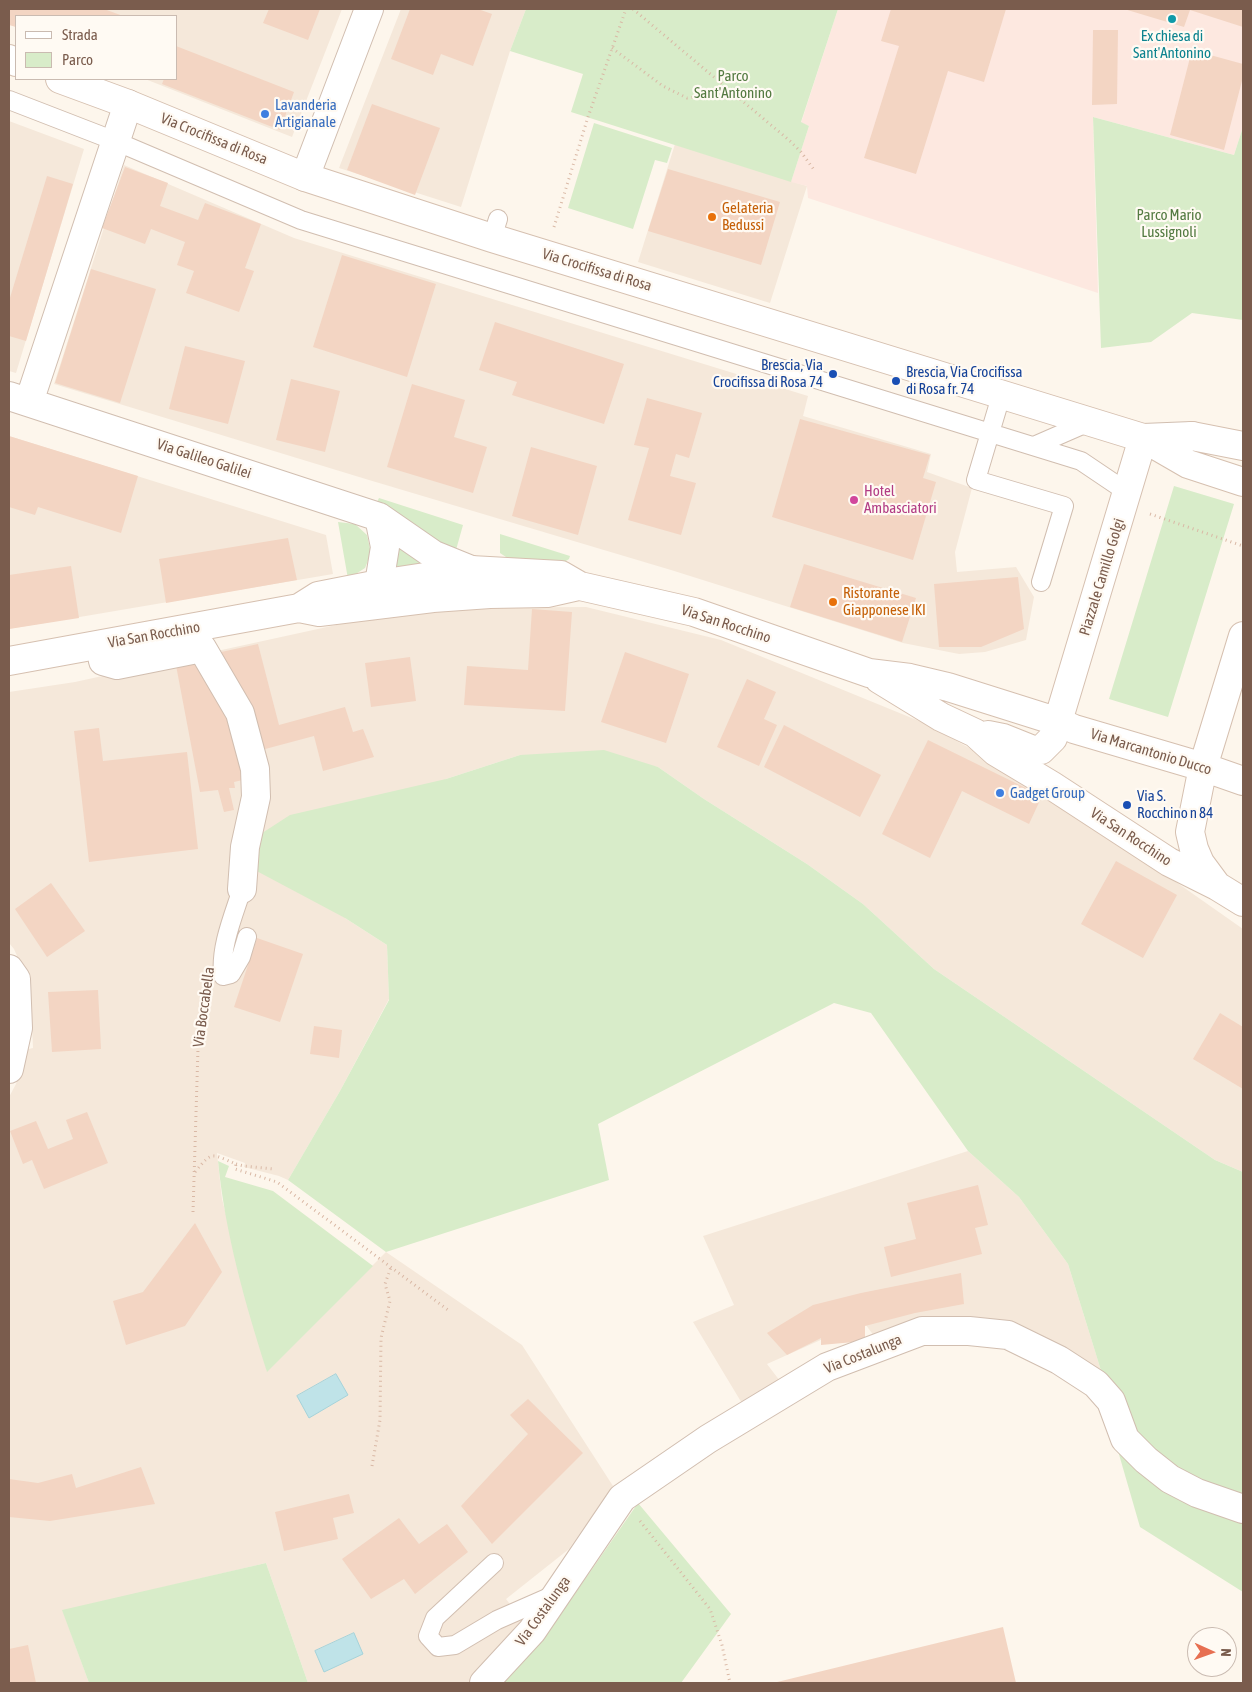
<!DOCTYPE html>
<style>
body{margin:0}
#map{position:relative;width:1252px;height:1692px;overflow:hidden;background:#fdf6ec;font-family:"Asap Condensed",sans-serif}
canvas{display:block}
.frame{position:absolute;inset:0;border:10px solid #7a5c4d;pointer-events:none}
.legend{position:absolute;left:15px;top:15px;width:162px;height:65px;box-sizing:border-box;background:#fffaf3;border:1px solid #cabbb1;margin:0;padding:6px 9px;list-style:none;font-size:15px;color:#7a5c4d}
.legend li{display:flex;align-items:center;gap:10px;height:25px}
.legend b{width:25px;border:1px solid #cabbb1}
.north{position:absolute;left:1187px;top:1627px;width:50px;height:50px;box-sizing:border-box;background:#fffaf3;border:1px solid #cabbb1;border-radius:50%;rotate:92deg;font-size:14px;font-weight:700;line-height:20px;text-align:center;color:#7a5c4d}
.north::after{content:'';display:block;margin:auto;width:18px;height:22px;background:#e76f51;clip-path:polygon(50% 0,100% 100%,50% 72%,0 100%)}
</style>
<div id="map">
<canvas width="1252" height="1692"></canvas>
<div class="frame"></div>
<ul class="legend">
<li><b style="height:6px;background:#fff"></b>Strada</li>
<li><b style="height:14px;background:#d8ecc9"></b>Parco</li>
</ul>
<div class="north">N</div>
</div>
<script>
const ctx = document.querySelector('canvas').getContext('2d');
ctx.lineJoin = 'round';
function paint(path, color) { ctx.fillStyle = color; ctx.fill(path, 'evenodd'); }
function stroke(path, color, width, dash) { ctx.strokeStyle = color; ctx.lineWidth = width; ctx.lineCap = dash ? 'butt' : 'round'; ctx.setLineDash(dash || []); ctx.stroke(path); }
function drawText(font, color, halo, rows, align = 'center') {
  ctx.font = font + ' "Asap Condensed",sans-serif'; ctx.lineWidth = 4.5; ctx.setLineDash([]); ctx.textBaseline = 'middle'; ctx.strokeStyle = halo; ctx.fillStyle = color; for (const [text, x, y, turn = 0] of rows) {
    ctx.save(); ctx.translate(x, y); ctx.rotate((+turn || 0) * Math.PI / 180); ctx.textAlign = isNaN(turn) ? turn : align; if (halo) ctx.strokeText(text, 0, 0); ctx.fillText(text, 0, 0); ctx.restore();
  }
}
const residential = new Path2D(`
 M 9,9 L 342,9 L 292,137 L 145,79 L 176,79 L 176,16 L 16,16 L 16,27 L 9,24 Z
 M 401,9 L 526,9 L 510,51 L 461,207 L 339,168 Z
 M 9,121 L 84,149 L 16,373 L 9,371 Z
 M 675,144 L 807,186 L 770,303 L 638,262 Z
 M 124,165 L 294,238 L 808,396 L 803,416 L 931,454 L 927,472 L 972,488 L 955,552 L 957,572 L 1016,567 L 1034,597 L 1026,640 L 985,652 L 959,654 L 903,643 L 671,570 L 369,480 L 54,384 Z
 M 9,436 L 326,535 L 333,574 L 9,629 Z
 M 586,607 L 721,640 L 924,723 L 1045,790 L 1243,929 L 1243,1172 L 1215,1160 L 934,969 L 863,904 L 807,864 L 704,799 L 658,767 L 520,755 L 446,779 L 345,918 L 387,945 L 389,999 L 340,1091 L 288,1180 L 279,1176 L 244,1167 L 245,1163 L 217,1153 L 222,1199 L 267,1371 L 386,1252 L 522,1345 L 613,1486 L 569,1549 L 506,1599 L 523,1621 L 472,1683 L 308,1683 L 266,1563 L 63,1611 L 89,1683 L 9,1683 L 9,1097 L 16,1084 L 24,1050 L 33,1048 L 30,986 L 14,949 L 9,943 L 9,692 L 75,682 L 414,608 Z
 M 968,1151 L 1019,1197 L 1068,1264 L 1103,1377 L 1064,1351 L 874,1336 L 863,1321 L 767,1364 L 780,1381 L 743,1405 L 693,1322 L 734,1305 L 703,1236 Z`);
const commercial = new Path2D(`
 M 838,9 L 1243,9 L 1243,127 L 1234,155 L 1093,117 L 1098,293 L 808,198 L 807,186 L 791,182 L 809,126 L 801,123 Z`);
const green = new Path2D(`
 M 526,9 L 838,9 L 801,122 L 809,126 L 791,182 L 571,112 L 583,74 L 510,51 Z
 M 1093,117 L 1234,155 L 1243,127 L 1243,320 L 1192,313 L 1151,342 L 1101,348 Z
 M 594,123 L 672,148 L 667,163 L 655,160 L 633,229 L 568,208 Z
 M 1174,486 L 1234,504 L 1168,717 L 1109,699 Z
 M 379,498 L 463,525 L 456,550 L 436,547 L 376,504 Z
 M 338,522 L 355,524 L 367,535 L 371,553 L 365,568 L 348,579 Z
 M 500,534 L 570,556 L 569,559 L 563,563 L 509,559 L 500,553 Z
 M 390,538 L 433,565 L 393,576 Z
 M 604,750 L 658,767 L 704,799 L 807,864 L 863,904 L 934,969 L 1215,1160 L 1243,1172 L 1243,1592 L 1140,1527 L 1103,1399 L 1103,1377 L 1068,1264 L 1019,1197 L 968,1151 L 871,1013 L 834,1003 L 598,1124 L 609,1180 L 386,1252 L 288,1180 L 340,1091 L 389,1000 L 387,945 L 345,918 L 251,868 L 256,837 L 290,815 L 446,779 L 520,755 Z
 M 218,1161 L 229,1166 L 225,1177 L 273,1191 L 373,1266 L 267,1372 C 245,1303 225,1233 218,1161 Z
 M 638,1503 L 731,1614 L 681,1683 L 503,1683 L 542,1641 Z
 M 266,1563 L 308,1683 L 89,1683 L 62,1610 Z`);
const water = new Path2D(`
 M 336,1374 L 348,1395 L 309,1418 L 297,1396 Z
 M 354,1633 L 363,1654 L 324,1672 L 315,1651 Z`);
const building = new Path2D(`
 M 9,9 L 104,9 L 123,16 L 16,16 L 16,27 L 9,25 Z
 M 269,9 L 320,9 L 308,40 L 263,23 Z
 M 410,9 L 478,9 L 492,14 L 473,66 L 441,54 L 433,75 L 391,59 Z
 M 891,9 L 1006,9 L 984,82 L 948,71 L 916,174 L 864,158 L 899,46 L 881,41 Z
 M 1124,9 L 1243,9 L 1243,27 L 1190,10 L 1184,27 Z
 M 1093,30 L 1118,30 L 1117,104 L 1092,105 Z
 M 176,46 L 294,92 L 280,130 L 162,84 L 164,79 L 176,79 Z
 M 1192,50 L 1243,64 L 1243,77 L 1224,150 L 1170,135 Z
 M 372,104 L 440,128 L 415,195 L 347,170 Z
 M 125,167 L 168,183 L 160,206 L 198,220 L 205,203 L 261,224 L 245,268 L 254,271 L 239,312 L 186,293 L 194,271 L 177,265 L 185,242 L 151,229 L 145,244 L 102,228 Z
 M 668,169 L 780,202 L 761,265 L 648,231 Z
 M 47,176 L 73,184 L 26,341 L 9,336 L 9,301 Z
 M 342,255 L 436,284 L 407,377 L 313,347 Z
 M 91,269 L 156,289 L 120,403 L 55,383 Z
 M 495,322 L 624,364 L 604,424 L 512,395 L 517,382 L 479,370 Z
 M 185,346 L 245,361 L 228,424 L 169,409 Z
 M 291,379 L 340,391 L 325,452 L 276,440 Z
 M 412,384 L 465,400 L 454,437 L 487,447 L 473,493 L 387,467 Z
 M 647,398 L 702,413 L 689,458 L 676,454 L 670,476 L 696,483 L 681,535 L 628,520 L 649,448 L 634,445 Z
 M 800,419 L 930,455 L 923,478 L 936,482 L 913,560 L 772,517 Z
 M 9,436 L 138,476 L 121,533 L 38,507 L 35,515 L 9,507 Z
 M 531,447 L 597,466 L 578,535 L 512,516 Z
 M 288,538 L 297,580 L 166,603 L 159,559 Z
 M 804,564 L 916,598 L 902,642 L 790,607 Z
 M 71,566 L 79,618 L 9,629 L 9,575 Z
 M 1018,577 L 1024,629 L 981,647 L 939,647 L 934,584 Z
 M 532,609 L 572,612 L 565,711 L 464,705 L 467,666 L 528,670 Z
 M 258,644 L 279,725 L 345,707 L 353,732 L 363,729 L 374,757 L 323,771 L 314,736 L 254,752 L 212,654 Z
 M 625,652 L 689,674 L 666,743 L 601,722 Z
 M 202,655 L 242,741 L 247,779 L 234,782 L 235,788 L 229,788 L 234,810 L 224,812 L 218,790 L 200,792 L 175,660 Z
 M 410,657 L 416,701 L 371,707 L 365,663 Z
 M 747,679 L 776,692 L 764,719 L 777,725 L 759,766 L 717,747 Z
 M 784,725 L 881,775 L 860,817 L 764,767 Z
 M 99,728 L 103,761 L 187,752 L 198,849 L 89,862 L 74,731 Z
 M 928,740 L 1042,796 L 1029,824 L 962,791 L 930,858 L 882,834 Z
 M 1116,861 L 1177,895 L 1143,958 L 1081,924 Z
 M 51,883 L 85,931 L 47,957 L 15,909 Z
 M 257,938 L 303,954 L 280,1022 L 234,1007 Z
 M 98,990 L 101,1049 L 52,1052 L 48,992 Z
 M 1220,1013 L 1243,1027 L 1243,1089 L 1193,1059 Z
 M 314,1026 L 342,1030 L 339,1058 L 310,1054 Z
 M 87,1112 L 108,1163 L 44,1189 L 32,1160 L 23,1164 L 10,1131 L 36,1121 L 48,1149 L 73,1139 L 66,1120 Z
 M 978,1185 L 988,1225 L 975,1228 L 982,1254 L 891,1277 L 884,1247 L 916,1239 L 907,1203 Z
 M 195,1223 L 222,1272 L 185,1326 L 126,1345 L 113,1301 L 143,1292 Z
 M 961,1273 L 964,1304 L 915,1313 L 865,1326 L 865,1341 L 821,1345 L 821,1338 L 787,1355 L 767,1333 L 813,1305 L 861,1293 Z
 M 528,1399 L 583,1453 L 492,1544 L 461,1506 L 528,1434 L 510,1415 Z
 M 141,1467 L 155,1504 L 50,1521 L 9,1517 L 9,1479 L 38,1483 L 72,1474 L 76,1488 Z
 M 349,1494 L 354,1513 L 333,1518 L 338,1539 L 284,1551 L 275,1512 Z
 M 399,1518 L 419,1544 L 447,1524 L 468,1552 L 415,1594 L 404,1579 L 371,1599 L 342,1559 Z
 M 1003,1627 L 1016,1683 L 773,1683 Z
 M 28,1645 L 36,1683 L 9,1683 L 9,1649 Z`);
const path = new Path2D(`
 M 633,9 L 790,141 L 801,152 L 815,171
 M 612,48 L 663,86 L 687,98 L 733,94
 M 554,227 L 588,117 L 626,9
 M 1150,514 L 1243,546
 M 236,1164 L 244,1166 L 274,1169
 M 195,1172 C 213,1150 211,1154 236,1164 L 235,1169 L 277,1182 L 448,1310
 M 193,1212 L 198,1048 L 206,991
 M 372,1466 L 380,1420 L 381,1338 L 390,1301 L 385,1284 L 391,1267
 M 640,1521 L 710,1609 L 722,1645 L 730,1683`);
const lane = new Path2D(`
 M 9,100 L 115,141 L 301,220 L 1081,461 L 1127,492
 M 492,238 L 498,219
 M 1001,396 L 976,480 L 1064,506 L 1041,582
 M 1034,446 L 1089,422
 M 242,889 C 233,917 220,947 223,976 L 231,974 L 241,957 L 247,937
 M 494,1563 L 435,1618 L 428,1636 L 438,1647 L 455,1645 L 497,1620 L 554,1595`);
const street = new Path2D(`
 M 305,177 L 369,9
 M 9,396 L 379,517 L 434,555 L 471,570
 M 29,402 L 128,104
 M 1143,438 L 1192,436
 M 379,517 L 385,547 L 379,584
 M 100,645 L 103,661 L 117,665 L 202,648 L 240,713 L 255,769 L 256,797 L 245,847 L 242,889
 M 9,969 L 16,979 L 18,1028 L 9,1069
 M 484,1683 L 532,1631 L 622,1498 L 708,1439 L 827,1367 L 922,1331 L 969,1331 L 1008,1335 L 1059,1360 L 1096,1384 L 1111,1401 L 1125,1439 L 1146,1460 L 1170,1479 L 1197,1493 L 1243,1509`);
const secondary = new Path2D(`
 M 9,59 L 16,62
 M 60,79 L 128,104 L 305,177 L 492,238 L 1143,438 L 1188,464 L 1243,482
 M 1192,436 L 1243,446
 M 299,608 L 318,596 L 379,584 L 471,570 L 561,575 L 580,586 L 694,612 L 869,673 L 910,678 L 948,687 L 1059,722 L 1074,729 L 1203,767 L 1243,781
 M 9,661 L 299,608 L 319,612 L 433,598 L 490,594 L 547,593 L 578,586
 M 879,679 L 941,717 L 975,733 L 996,752 L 1051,785 L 1169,862 L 1217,886 L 1243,902
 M 988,735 L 1003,738 L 1033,750 L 1041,750 L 1053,738 L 1143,438
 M 1217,886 L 1200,863 L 1194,849 L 1190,832 L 1203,767 L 1243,636`);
const markers = [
 [1172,19,5,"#0f9aa8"],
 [265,114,5,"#3f7fe0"],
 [712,217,5,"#e8710a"],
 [833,374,5,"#1a4fb4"],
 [896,381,5,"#1a4fb4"],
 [854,500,5,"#d1479c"],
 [833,602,5,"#e8710a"],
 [1000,793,5,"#3f7fe0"],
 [1127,805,5,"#1a4fb4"]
];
const cultureNames = [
 ["Ex chiesa di",1172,36],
 ["Sant'Antonino",1172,53]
];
const parkNames = [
 ["Parco",733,76],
 ["Sant'Antonino",733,93],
 ["Parco Mario",1169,215],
 ["Lussignoli",1169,232]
];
const shopNames = [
 ["Lavanderia",275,105],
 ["Artigianale",275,122],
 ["Gadget Group",1010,793]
];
const streetNames = [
 ["Via Crocifissa di Rosa",214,139,22],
 ["Via Crocifissa di Rosa",597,270,17],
 ["Via Galileo Galilei",204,459,18],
 ["Piazzale Camillo Golgi",1102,577,-73],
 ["Via San Rocchino",726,624,18],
 ["Via San Rocchino",154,635,-10],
 ["Via Marcantonio Ducco",1151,752,17],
 ["Via San Rocchino",1131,837,33],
 ["Via Boccabella",204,1007,-82],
 ["Via Costalunga",863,1354,-22],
 ["Via Costalunga",543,1611,-54]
];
const foodNames = [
 ["Gelateria",722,208],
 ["Bedussi",722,225],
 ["Ristorante",843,593],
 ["Giapponese IKI",843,610]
];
const transitNames = [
 ["Brescia, Via",823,365,"right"],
 ["Crocifissa di Rosa 74",823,382,"right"],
 ["Brescia, Via Crocifissa",906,372],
 ["di Rosa fr. 74",906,389],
 ["Via S.",1137,796],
 ["Rocchino n 84",1137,813]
];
const hotelNames = [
 ["Hotel",864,491],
 ["Ambasciatori",864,508]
];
paint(residential, '#f5e8da');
paint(commercial, '#fde8e0');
paint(green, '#d8ecc9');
paint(water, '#bfe3e8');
stroke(water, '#a5d3da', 1);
paint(building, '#f3d5c3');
stroke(lane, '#d1beb0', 20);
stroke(street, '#d1beb0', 30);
stroke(secondary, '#d6c0b0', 30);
stroke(path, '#d9b8a5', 3, [1, 4]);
stroke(lane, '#fff', 18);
stroke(street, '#fff', 28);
stroke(secondary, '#fff', 28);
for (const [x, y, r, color] of markers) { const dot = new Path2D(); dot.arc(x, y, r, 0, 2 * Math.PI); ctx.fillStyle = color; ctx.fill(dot); stroke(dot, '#fffaf3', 2); }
drawText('15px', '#0d838f', '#fffaf3', cultureNames);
drawText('15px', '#537a41', '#fffaf3', parkNames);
drawText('15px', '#366cbe', '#fffaf3', shopNames, 'left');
drawText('15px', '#7a5c4d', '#fffaf3', streetNames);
drawText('15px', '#c56008', '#fffaf3', foodNames, 'left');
drawText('15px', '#164399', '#fffaf3', transitNames, 'left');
drawText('15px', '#b23c85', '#fffaf3', hotelNames, 'left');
</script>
